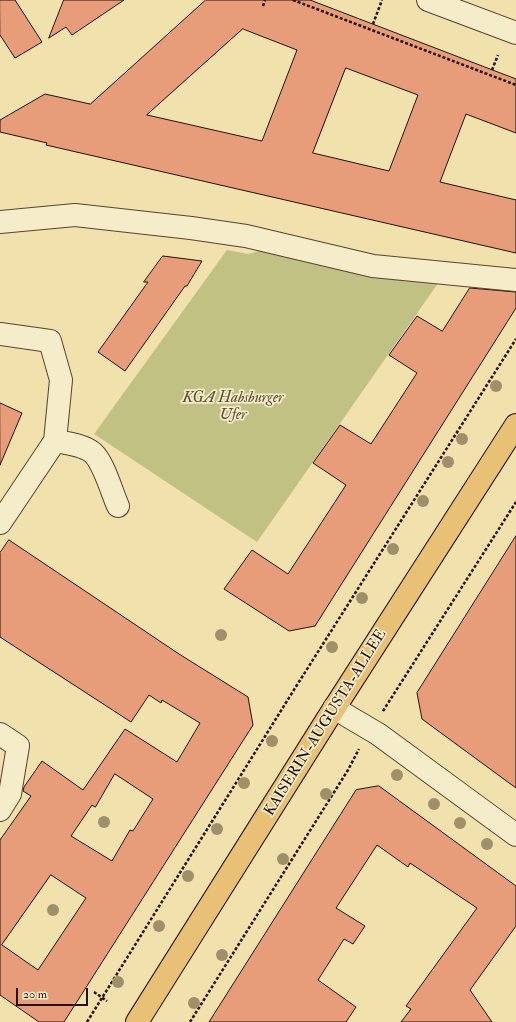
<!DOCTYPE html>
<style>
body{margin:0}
#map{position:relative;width:516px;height:1022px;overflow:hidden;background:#f0e1ad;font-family:"IM FELL Double Pica",serif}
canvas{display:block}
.scale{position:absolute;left:16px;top:988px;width:72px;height:18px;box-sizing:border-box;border:2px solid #251007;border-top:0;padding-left:5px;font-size:12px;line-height:14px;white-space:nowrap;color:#251007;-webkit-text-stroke:3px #f5ecca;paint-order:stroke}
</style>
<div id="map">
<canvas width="516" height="1022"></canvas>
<div class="scale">20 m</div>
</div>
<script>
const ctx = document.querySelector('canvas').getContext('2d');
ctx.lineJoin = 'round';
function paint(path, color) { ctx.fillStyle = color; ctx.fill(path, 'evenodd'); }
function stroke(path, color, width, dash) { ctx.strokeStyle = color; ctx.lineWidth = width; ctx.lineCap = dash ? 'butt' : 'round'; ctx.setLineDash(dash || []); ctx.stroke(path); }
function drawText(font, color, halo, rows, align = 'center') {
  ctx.font = font + ' "IM FELL Double Pica",serif'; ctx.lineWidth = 3.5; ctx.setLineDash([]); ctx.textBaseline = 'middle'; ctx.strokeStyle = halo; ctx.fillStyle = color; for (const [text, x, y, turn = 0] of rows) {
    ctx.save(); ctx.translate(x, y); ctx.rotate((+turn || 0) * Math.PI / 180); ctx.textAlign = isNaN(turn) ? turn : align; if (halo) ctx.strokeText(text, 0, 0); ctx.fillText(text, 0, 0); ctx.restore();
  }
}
const green = new Path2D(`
 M 270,248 L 441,279 L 257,542 L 94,434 L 227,250 L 248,254 Z`);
const building = new Path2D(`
 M 0,0 L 15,0 L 42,42 L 15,58 L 0,35 Z
 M 64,0 L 124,0 L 72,35 L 66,27 L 49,38 Z
 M 206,0 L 310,0 L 516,79 L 516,133 L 466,114 L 440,182 L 516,200 L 516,253 L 46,145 L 47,143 L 0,132 L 0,120 L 45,94 L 90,104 ZM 243,29 L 297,50 L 262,141 L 147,115 ZM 346,68 L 418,95 L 389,171 L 313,153 Z
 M 163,256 L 202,261 L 187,286 L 185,286 L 125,371 L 98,352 L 148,282 L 144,282 Z
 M 470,288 L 516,292 L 516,308 L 315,626 L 289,631 L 224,589 L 252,550 L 288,574 L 346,485 L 313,463 L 340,425 L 371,444 L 417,373 L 389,355 L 417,316 L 442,331 Z
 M 0,403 L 22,413 L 0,465 Z
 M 516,536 L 516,788 L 422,719 L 417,693 Z
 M 9,540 L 179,654 L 248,697 L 253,725 L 64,1022 L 39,1022 L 0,995 L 0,840 L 31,796 L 23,791 L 24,787 L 42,761 L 83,790 L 125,729 L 177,762 L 200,723 L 162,700 L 161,703 L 149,695 L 131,722 L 0,637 L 0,553 ZM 115,774 L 153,799 L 133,831 L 130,830 L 112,861 L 71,836 L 92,805 L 95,807 ZM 51,875 L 86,898 L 38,970 L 2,945 Z
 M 379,786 L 516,886 L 516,926 L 470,990 L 492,1022 L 401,1022 L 411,1009 L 406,1006 L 477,908 L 410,863 L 408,867 L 377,845 L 336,908 L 365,926 L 353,944 L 344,939 L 318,980 L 356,1007 L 346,1022 L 209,1022 L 356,790 Z`);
const path = new Path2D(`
 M 293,0 L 516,85
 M 263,6 L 265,0
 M 373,24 L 382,0
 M 492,70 L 498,55
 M 383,711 L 516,502
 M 94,992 L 107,1001
 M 87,1022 L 297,685 L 516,339
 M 190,1022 L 348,770 L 359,749`);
const minor = new Path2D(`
 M 428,0 L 516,33
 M 0,222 L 75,215 L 191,228 L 246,236 L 373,266 L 516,280
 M 0,334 L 50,341 L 61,380 L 55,441 L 0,523
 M 55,441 C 67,443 84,445 93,453 C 104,463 112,493 118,506
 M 334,708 L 378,734 L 516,835
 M 0,734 L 18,746 L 10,794 L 0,810`);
const major = new Path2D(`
 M 137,1022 L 328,718 L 516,425`);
const trees = [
 [496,386],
 [462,439],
 [448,462],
 [423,501],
 [393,549],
 [362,598],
 [221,635],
 [332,647],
 [272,741],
 [397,775],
 [244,783],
 [326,794],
 [434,804],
 [104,822],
 [460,823],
 [217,829],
 [487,844],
 [283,859],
 [188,876],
 [53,910],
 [159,926],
 [222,955],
 [118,982],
 [194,1003]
];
const parkNames = [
 ["KGA Habsburger",233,399],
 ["Ufer",233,416]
];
const streetNames = [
 ["KAISERIN-AUGUSTA-ALLEE",326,723,-58]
];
paint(green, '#c1c184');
paint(building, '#e79d79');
stroke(building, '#251007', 1);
stroke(minor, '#584430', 24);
stroke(major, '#251007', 24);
stroke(path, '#251007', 2.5, [3, 2]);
stroke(minor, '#f5ecca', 22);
stroke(major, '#e8c076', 22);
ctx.fillStyle = '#9f906a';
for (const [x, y] of trees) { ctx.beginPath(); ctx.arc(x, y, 6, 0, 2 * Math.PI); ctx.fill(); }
drawText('italic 15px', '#5c4e33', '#f5ecca', parkNames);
drawText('15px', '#251007', '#f5ecca', streetNames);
</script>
